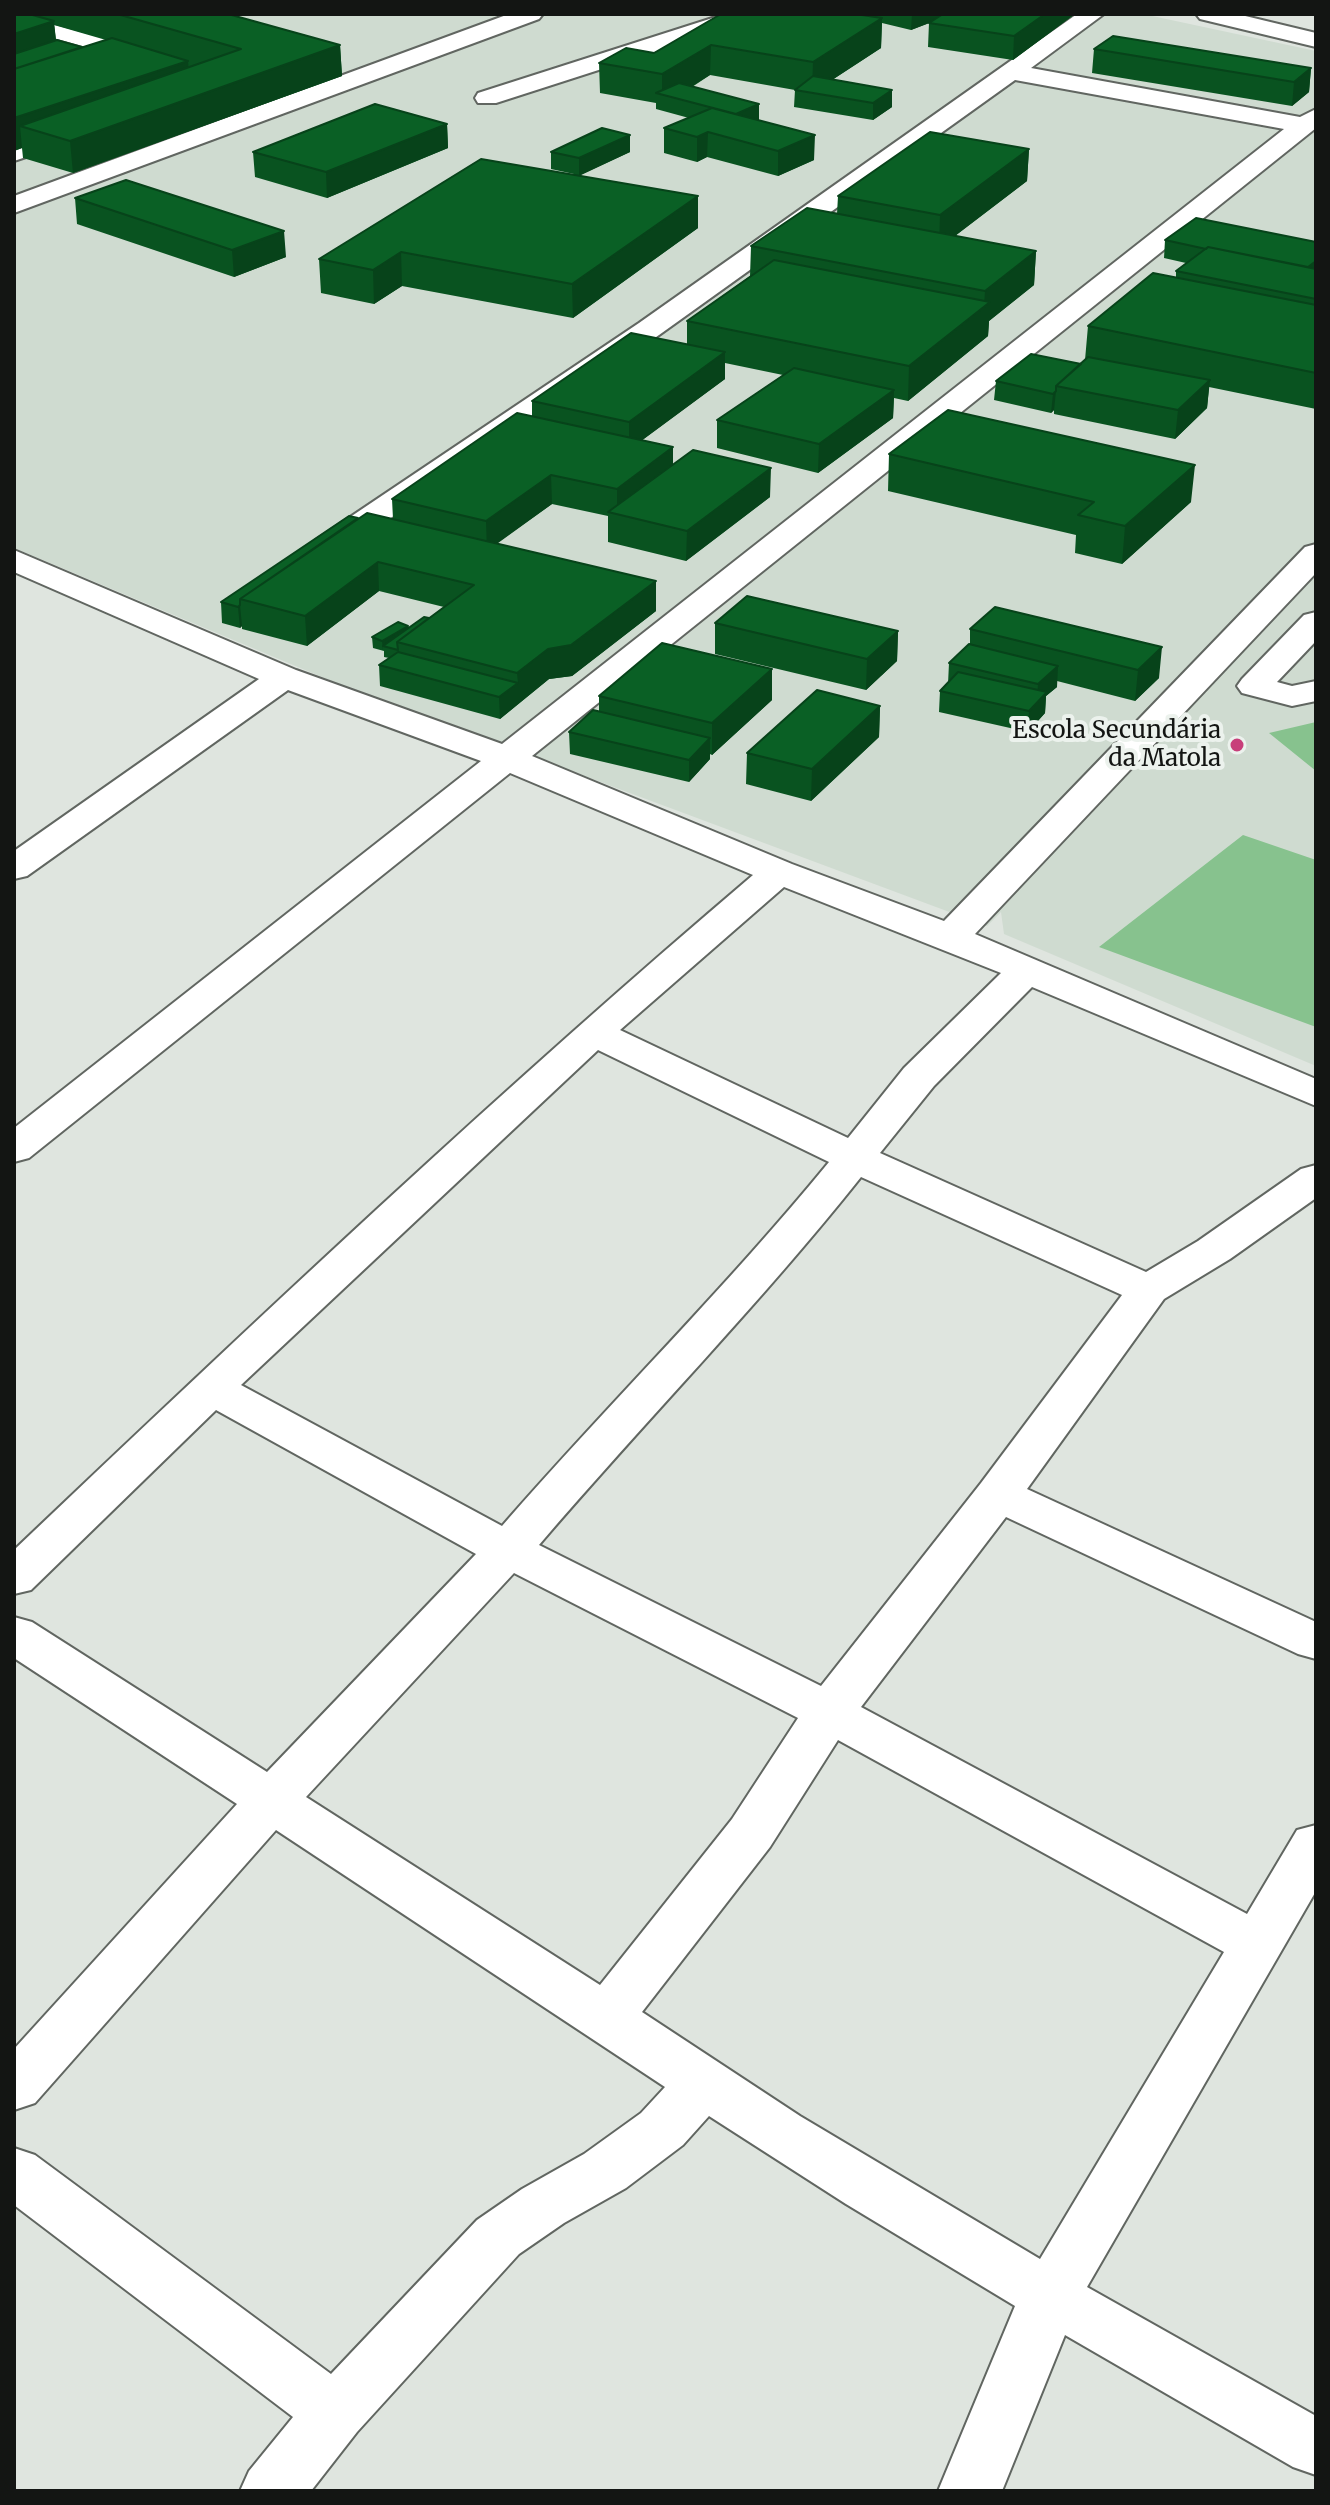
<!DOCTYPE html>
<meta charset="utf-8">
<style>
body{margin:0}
#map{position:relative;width:1330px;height:2505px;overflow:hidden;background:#dfe5df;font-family:Merriweather,serif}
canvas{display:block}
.frame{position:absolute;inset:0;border:16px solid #131513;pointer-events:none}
</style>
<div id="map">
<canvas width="1330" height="2505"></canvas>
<div class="frame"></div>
</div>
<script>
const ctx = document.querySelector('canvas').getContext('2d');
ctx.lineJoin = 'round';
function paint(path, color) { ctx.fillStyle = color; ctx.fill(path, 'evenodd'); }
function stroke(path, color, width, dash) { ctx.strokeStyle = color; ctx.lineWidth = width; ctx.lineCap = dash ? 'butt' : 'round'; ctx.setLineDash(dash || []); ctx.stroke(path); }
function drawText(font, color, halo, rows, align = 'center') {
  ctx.font = font + ' Merriweather,serif'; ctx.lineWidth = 8; ctx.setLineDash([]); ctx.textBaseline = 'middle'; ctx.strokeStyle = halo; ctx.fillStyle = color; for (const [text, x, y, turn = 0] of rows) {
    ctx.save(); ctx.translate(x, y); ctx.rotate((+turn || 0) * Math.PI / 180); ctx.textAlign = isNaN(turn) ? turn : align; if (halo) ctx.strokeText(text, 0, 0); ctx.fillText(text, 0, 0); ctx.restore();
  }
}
const built = new Path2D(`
 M 14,14 L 1143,14 L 1316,51 L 1316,1066 L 1004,934 L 1001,912 L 987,926 L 348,688 L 14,548 Z`);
const green = new Path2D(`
 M 1316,722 L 1316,771 L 1269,733 Z
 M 1243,835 L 1316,860 L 1316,1027 L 1099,947 Z`);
const minor = new Path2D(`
 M 14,14 L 162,54 L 166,59 L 162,64 L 154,66 L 14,27 Z
 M 509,14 L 543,14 L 539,19 L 14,213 L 14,196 Z
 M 725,14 L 761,14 L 757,19 L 496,103 L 478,103 L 475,98 L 478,93 Z
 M 1077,14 L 1104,14 L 1031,68 L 1300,117 L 1316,109 L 1316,128 L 532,756 L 792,864 L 944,921 L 1305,547 L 1316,544 L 1316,573 L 975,934 L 1316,1079 L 1316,1106 L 1032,987 L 934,1086 L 880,1153 L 1146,1272 L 1198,1241 L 1301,1169 L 1316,1165 L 1316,1198 L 1230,1259 L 1164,1299 L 1027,1489 L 1316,1622 L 1316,1659 L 1298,1654 L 1006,1517 L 861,1707 L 1247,1914 L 1297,1830 L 1316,1825 L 1316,1891 L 1087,2287 L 1316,2416 L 1316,2475 L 1293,2467 L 1065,2335 L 1002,2491 L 938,2491 L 1015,2306 L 846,2204 L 709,2116 L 683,2145 L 626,2188 L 564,2223 L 519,2254 L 357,2432 L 311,2491 L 240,2491 L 249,2471 L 293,2417 L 14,2205 L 14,2148 L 35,2155 L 331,2374 L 477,2220 L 522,2189 L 584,2154 L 641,2113 L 665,2087 L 276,1830 L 35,2103 L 14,2110 L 14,2049 L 237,1804 L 14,1658 L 14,1617 L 32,1622 L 267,1772 L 476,1554 L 216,1410 L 31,1590 L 14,1594 L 14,1550 C 256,1320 499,1091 753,875 L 510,773 L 29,1158 L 14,1162 L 14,1128 L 481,761 L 288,690 L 27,876 L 14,879 L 14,851 L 259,679 L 14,572 L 14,550 L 296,670 L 502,744 L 1284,129 L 1015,80 L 659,335 L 338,554 L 327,557 L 316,554 L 311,547 L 316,540 L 639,323 ZM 784,887 L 1001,973 L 904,1068 L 848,1138 L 620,1030 ZM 598,1050 L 829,1162 C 726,1288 609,1403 502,1526 L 241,1385 ZM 861,1177 L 1122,1295 L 981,1483 L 821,1686 L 539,1545 C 645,1421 760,1304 861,1177 ZM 514,1573 L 798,1718 L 732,1819 L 600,1985 L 306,1797 ZM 838,1740 L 1224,1952 L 1040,2259 L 800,2116 L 642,2012 L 770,1847 Z
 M 80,123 L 89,126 L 93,131 L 89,136 L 14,161 L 14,145 Z
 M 1316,612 L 1316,641 L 1277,682 L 1292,686 L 1316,681 L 1316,701 L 1292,706 L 1242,693 L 1237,686 L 1242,679 L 1304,615 Z`);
const highway = new Path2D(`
 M 1196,14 L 1237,14 L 1316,33 L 1316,47 L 1200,19 Z`);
const wall = new Path2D(`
 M 14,14 L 228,14 L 340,45 L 342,76 L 73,173 L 23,158 L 22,148 L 14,151 ZM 54,25 L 106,40 L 82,47 L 56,40 Z
 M 721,14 L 1075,14 L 1013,60 L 928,47 L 929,23 L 911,30 L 882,23 L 881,48 L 832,80 L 892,107 L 873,120 L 794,107 L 795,90 L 710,75 L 692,87 L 758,121 L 814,160 L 778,176 L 707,157 L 697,162 L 664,153 L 664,128 L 689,118 L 656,109 L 656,103 L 600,93 L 599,63 L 654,53 Z
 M 1094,49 L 1311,68 L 1309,92 L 1292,106 L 1092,73 Z
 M 447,124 L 448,148 L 327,198 L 255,177 L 253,152 Z
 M 630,135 L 630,152 L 580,175 L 698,228 L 573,318 L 402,286 L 374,304 L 321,293 L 319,259 L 574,174 L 551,169 L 551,152 Z
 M 1029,149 L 1027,181 L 955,236 L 1036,251 L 1034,285 L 989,321 L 988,336 L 908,401 L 894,398 L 893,418 L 818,473 L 717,448 L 717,420 L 783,375 L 725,363 L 725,379 L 642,440 L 673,447 L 673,465 L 770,497 L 686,561 L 608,542 L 608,516 L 552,504 L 497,543 L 656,611 L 572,676 L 549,679 L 500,719 L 380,686 L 379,665 L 389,658 L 384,657 L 384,651 L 373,648 L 372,637 L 408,628 L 429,618 L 444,607 L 379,591 L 307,646 L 242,629 L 242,626 L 240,628 L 222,623 L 221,602 L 358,518 L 393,519 L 392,499 L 532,416 L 532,401 L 687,344 L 687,321 L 750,276 L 751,246 L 837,214 L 838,196 Z
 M 75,198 L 286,257 L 234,277 L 77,224 Z
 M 1165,240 L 1316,242 L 1316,409 L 1209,387 L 1207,408 L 1175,439 L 1054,414 L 1054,410 L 1051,413 L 994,400 L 996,381 L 1081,364 L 1085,360 L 1088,326 L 1176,278 L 1176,271 L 1186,263 L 1164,258 Z
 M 889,454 L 1191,502 L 1122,564 L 1075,553 L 1076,535 L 888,491 Z
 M 995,607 L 1159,678 L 1135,701 L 1057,681 L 1057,687 L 1046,696 L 1045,713 L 1028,732 L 939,712 L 940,691 L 948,684 L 949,663 L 970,644 L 970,629 Z
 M 715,623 L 898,631 L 897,661 L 866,690 L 715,654 Z
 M 772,669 L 772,700 L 712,755 L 710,754 L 710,759 L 689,782 L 570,754 L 569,732 L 599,711 L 599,696 Z
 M 880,706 L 879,737 L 811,801 L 746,784 L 747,753 Z`);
const shadedWall = new Path2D(`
 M 912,14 L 953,14 L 911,30 Z
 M 1045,14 L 1075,14 L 1013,60 L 1014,36 Z
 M 882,18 L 881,48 L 812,93 L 813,62 Z
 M 54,21 L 57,51 L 14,65 L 14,34 Z
 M 340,45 L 342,76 L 73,173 L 70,141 Z
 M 711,45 L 710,75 L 674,97 L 662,94 L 662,74 Z
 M 188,61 L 191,92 L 20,126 L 22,148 L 14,151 L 14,118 Z
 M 1311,68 L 1309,92 L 1292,106 L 1294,82 Z
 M 892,90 L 892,107 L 873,120 L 873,103 Z
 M 759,104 L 759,121 L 736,130 L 736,114 Z
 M 447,124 L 448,148 L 327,198 L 326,172 Z
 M 708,132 L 707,157 L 697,162 L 697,137 Z
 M 630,135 L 630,152 L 579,176 L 579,158 Z
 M 815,135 L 814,160 L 778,176 L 778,151 Z
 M 1029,149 L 1027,181 L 939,248 L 940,215 Z
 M 698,196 L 698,228 L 573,318 L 572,284 Z
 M 284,231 L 286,257 L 234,277 L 232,250 Z
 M 1036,251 L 1034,285 L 989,321 L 988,336 L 908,401 L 909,366 L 984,307 L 985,291 Z
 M 401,252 L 402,286 L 374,304 L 373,270 Z
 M 1316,261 L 1316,278 L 1306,269 Z
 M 725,352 L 725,379 L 629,450 L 629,422 Z
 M 1210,380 L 1207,408 L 1175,439 L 1178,410 Z
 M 894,390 L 893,418 L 818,473 L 819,444 Z
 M 1056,391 L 1054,410 L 1051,413 L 1053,394 Z
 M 673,447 L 673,476 L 617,515 L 617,489 Z
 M 1195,465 L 1191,502 L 1122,564 L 1125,526 Z
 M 771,468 L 770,497 L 686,561 L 687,531 Z
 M 551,475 L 552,504 L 487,551 L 486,521 Z
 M 378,562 L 379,591 L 307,646 L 305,616 Z
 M 656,581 L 656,611 L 572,676 L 549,679 L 500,719 L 499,697 L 518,683 L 517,673 L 548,649 Z
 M 240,605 L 242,626 L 240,628 L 238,607 Z
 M 408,626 L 409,637 L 383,646 L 383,651 L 382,641 Z
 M 898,631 L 897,661 L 866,690 L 867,659 Z
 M 1162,647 L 1159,678 L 1135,701 L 1138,670 Z
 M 1058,666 L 1057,687 L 1046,696 L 1045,713 L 1028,732 L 1029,711 L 1037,703 L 1038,684 Z
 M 772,669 L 772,700 L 712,755 L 712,723 Z
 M 880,706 L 879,737 L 811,801 L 812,769 Z
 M 710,738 L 710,759 L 689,782 L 689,760 Z`);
const building = new Path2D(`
 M 14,14 L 29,14 L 54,21 L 14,34 Z
 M 117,14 L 228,14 L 340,45 L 70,141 L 20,126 L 241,49 Z
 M 721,14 L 855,14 L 882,18 L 813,62 L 711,45 L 662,74 L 599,63 L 626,48 L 654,53 Z
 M 943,14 L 1045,14 L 1014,36 L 929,23 Z
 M 1113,36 L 1311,68 L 1294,82 L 1094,49 Z
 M 112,38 L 188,61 L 14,118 L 14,69 Z
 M 57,40 L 82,47 L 14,69 L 14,54 Z
 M 813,76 L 892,90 L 873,103 L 795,90 Z
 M 679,83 L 759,104 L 736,114 L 656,93 Z
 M 375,104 L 447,124 L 326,172 L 253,152 Z
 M 712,108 L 815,135 L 778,151 L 708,132 L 697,137 L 664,128 Z
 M 602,128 L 630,135 L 579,158 L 551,152 Z
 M 930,132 L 1029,149 L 940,215 L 838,196 Z
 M 481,159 L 698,196 L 572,284 L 401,252 L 373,270 L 319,259 Z
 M 126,180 L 284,231 L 232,250 L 75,198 Z
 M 807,208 L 1036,251 L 985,291 L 751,246 Z
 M 1196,218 L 1316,242 L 1316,261 L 1308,267 L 1208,247 L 1206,249 L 1165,240 Z
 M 1208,247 L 1316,269 L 1316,299 L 1176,271 Z
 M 774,260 L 990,302 L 909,366 L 687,321 Z
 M 1153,273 L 1316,305 L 1316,373 L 1088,326 Z
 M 631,333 L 725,352 L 629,422 L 532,401 Z
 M 1031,354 L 1081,364 L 1056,386 L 1056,391 L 1053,394 L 996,381 Z
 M 1088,357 L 1210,380 L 1178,410 L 1056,386 Z
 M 794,368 L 894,390 L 819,444 L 717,420 Z
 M 948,410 L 1195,465 L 1125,526 L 1078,515 L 1094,502 L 889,454 Z
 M 517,413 L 673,447 L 617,489 L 551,475 L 486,521 L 392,499 Z
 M 693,450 L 771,468 L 687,531 L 608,512 Z
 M 367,513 L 656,581 L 571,645 L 548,649 L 517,673 L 397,642 L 474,585 L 378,562 L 305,616 L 240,599 Z
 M 349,516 L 358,518 L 240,599 L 240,605 L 238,607 L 221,602 Z
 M 747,596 L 898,631 L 867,659 L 715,623 Z
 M 995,607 L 1162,647 L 1138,670 L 970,629 Z
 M 424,617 L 429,618 L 397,642 L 398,650 L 383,646 Z
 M 398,622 L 408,626 L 382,641 L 372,637 Z
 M 662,643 L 772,669 L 712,723 L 599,696 Z
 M 969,644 L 1058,666 L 1038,684 L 949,663 Z
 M 398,652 L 518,683 L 499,697 L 379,665 Z
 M 958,672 L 1047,692 L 1029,711 L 940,691 Z
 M 817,690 L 880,706 L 812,769 L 747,753 Z
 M 593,710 L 710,738 L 689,760 L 569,732 Z`);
const markers = [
 [1237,745,8,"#c83f7a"]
];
const poiNames = [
 ["Escola Secundária",1221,731],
 ["da Matola",1221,759]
];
paint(built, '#cfdbd0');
paint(green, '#87c28e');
stroke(minor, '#616661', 4);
stroke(highway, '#616661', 4);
paint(minor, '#fff');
paint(highway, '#fff');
paint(wall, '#095320');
paint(shadedWall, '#07431a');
paint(building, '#0a6025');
stroke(building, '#07431a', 2);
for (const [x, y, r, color] of markers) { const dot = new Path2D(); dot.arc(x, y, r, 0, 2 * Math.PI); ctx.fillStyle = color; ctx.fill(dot); stroke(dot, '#ecf2ed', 3); }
drawText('24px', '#131513', '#ecf2ed', poiNames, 'right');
</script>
